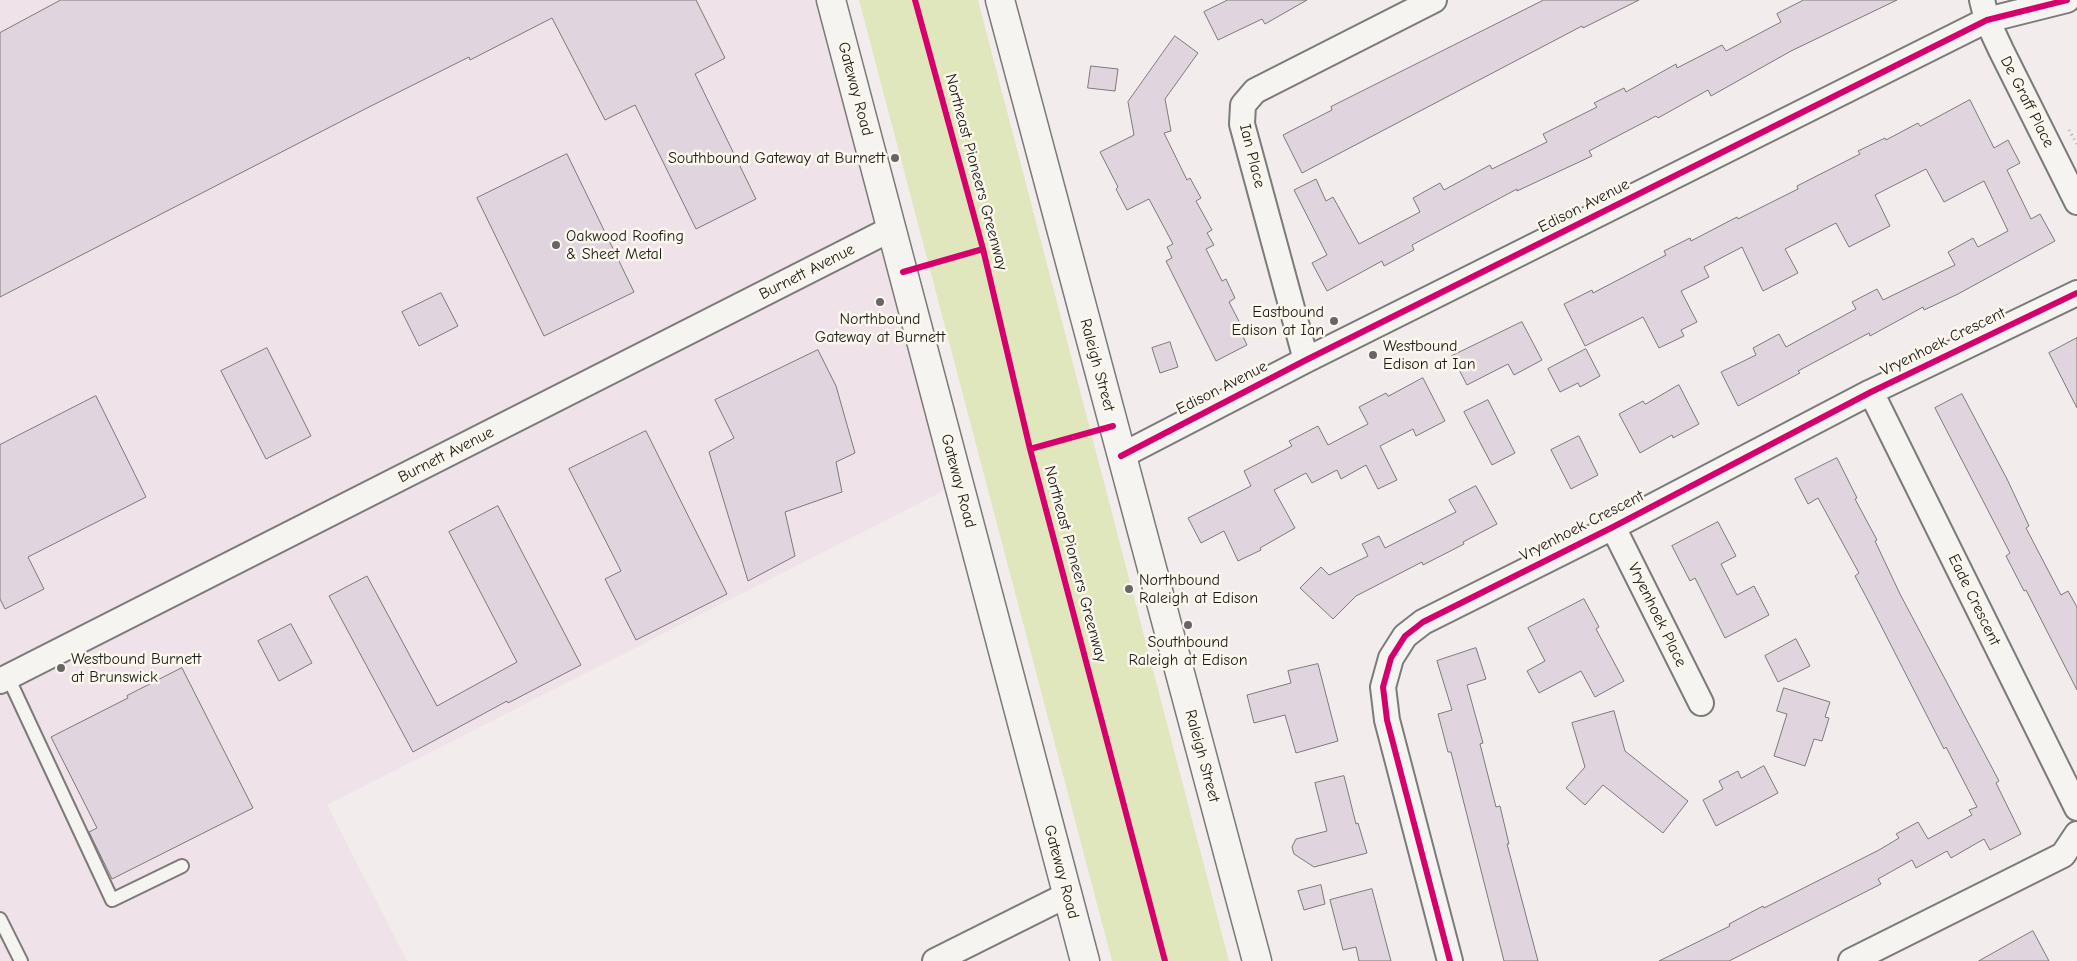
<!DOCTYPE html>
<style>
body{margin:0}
canvas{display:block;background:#f2ecec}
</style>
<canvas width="2077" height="961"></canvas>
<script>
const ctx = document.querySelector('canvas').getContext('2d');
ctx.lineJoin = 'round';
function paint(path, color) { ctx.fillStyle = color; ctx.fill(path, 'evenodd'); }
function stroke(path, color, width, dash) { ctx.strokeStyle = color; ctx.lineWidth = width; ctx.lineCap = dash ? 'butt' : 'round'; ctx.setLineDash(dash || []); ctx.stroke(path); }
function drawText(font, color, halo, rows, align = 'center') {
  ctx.font = font + ' "Comic Neue",sans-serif'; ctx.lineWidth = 5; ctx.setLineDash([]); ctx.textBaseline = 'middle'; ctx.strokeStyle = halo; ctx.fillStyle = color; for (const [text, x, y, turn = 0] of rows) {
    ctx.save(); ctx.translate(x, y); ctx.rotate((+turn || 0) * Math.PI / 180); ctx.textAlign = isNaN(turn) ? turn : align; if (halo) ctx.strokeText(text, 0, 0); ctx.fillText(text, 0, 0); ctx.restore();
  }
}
const built = new Path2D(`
 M 0,0 L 817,0 L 947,489 L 327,805 L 407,961 L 0,961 Z`);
const green = new Path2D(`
 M 859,0 L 978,0 L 1229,961 L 1112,961 Z`);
const building = new Path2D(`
 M 61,0 L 696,0 L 725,58 L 695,74 L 756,199 L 696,229 L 635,105 L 605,120 L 552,18 L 470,60 L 469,57 L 365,109 L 0,297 L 0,33 Z
 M 1228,0 L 1307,0 L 1265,24 L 1262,19 L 1218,40 L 1204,12 Z
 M 1544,0 L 1639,0 L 1583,28 L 1582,26 L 1302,173 L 1283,135 L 1332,110 L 1331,107 Z
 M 1804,0 L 1897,0 L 1791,51 L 1711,96 L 1708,90 L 1658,118 L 1656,116 L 1589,151 L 1592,156 L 1517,191 L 1517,189 L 1412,245 L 1414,250 L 1384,266 L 1382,261 L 1327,291 L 1312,263 L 1327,255 L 1294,190 L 1316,179 L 1326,201 L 1333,197 L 1359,244 L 1420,212 L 1413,198 L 1440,183 L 1444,190 L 1490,165 L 1492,169 L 1547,142 L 1543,134 L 1597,107 L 1594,103 L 1624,88 L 1626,92 L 1676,64 L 1677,68 L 1722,45 L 1726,51 L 1781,22 L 1777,14 Z
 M 1175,36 L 1198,53 L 1165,99 L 1171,131 L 1164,133 L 1187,180 L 1190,178 L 1201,198 L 1196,201 L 1212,230 L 1207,233 L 1214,245 L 1206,249 L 1222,281 L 1226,279 L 1235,298 L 1229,302 L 1244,331 L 1241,332 L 1247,345 L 1216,361 L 1166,261 L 1172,258 L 1167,247 L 1173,244 L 1149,199 L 1127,210 L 1116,189 L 1118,187 L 1100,152 L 1134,135 L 1128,102 Z
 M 1091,66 L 1118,69 L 1115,91 L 1088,88 Z
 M 1970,100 L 1994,148 L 2008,140 L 2020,163 L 2007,170 L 2031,219 L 2040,214 L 2055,241 L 1958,294 L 1924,310 L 1923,307 L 1870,336 L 1869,333 L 1798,371 L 1800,373 L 1738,406 L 1721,372 L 1756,355 L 1753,348 L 1779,334 L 1786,347 L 1856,309 L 1852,302 L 1877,289 L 1883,300 L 1955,265 L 1948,252 L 1973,238 L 1978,247 L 2008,231 L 1984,181 L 1944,202 L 1926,169 L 1875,195 L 1890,226 L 1849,247 L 1836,223 L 1785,249 L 1798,273 L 1763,291 L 1742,247 L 1704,267 L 1709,277 L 1681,291 L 1697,322 L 1681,330 L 1684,336 L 1659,348 L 1643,317 L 1585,346 L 1564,304 L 1592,290 L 1593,293 L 1666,255 L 1664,251 L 1690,238 L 1691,241 L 1737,217 L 1738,219 L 1798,189 L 1797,186 L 1860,154 L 1858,151 L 1885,138 L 1886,140 L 1918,123 L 1920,126 Z
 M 567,154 L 634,292 L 544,336 L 477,198 Z
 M 441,293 L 458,326 L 419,346 L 402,312 Z
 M 1522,322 L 1542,360 L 1514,375 L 1508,364 L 1467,385 L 1452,356 Z
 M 2077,338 L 2077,408 L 2049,353 Z
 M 1170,342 L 1178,367 L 1160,373 L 1152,348 Z
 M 267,348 L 311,436 L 266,459 L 221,371 Z
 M 1586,349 L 1600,376 L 1580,387 L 1578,383 L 1560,392 L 1548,369 Z
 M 818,350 L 836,386 L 855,453 L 836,462 L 842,492 L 785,512 L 795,556 L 748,581 L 709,452 L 734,438 L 715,400 Z
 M 1423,378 L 1445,421 L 1416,436 L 1413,429 L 1380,446 L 1397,480 L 1378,489 L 1366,465 L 1341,479 L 1337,470 L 1312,483 L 1306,473 L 1274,490 L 1295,528 L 1260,548 L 1261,550 L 1238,561 L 1224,531 L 1201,543 L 1188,518 L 1251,486 L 1244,471 L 1292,446 L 1289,441 L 1318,426 L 1328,445 L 1368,424 L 1359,407 L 1386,393 L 1388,396 Z
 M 1679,385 L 1699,424 L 1673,438 L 1672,435 L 1640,453 L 1619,414 L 1643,401 L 1645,404 Z
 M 1962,394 L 2007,479 L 2029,526 L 2026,528 L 2061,595 L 2068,591 L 2077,607 L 2077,690 L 2026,590 L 2024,591 L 2006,556 L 2010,553 L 1935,408 Z
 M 96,396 L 146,497 L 28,557 L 44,589 L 5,609 L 0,599 L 0,445 Z
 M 1488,400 L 1515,453 L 1492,465 L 1464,412 Z
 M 646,431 L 727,594 L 636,640 L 605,579 L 621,571 L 569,469 Z
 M 1579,436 L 1598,475 L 1571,489 L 1551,450 Z
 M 1837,458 L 1857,498 L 1855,499 L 1877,540 L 1875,541 L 1900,594 L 1999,781 L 1996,783 L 2021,834 L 1990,850 L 1984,839 L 1951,858 L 1947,851 L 1916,868 L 1912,860 L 1878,879 L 1881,884 L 1729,961 L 1659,961 L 1730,926 L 1729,924 L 1763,906 L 1764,908 L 1879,850 L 1899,838 L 1896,834 L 1918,822 L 1928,839 L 1972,815 L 1969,810 L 1977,807 L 1946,747 L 1944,749 L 1872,608 L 1855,576 L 1859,573 L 1818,498 L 1808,504 L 1795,479 Z
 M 1476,486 L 1497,524 L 1463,542 L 1464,544 L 1423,565 L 1422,562 L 1356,596 L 1333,619 L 1300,588 L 1321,567 L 1329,575 L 1368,556 L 1362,544 L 1379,536 L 1385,548 L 1456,512 L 1449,500 Z
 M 498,506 L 581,665 L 508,703 L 507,701 L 413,752 L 329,596 L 367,576 L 437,706 L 517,662 L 449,532 Z
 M 1718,522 L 1736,556 L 1721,564 L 1737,595 L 1754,586 L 1769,615 L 1725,638 L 1695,578 L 1690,581 L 1672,546 Z
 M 1584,599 L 1599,627 L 1596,629 L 1624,681 L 1595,697 L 1581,671 L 1539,693 L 1527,671 L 1545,661 L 1528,628 Z
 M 291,624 L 312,663 L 279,681 L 258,641 Z
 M 1796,639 L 1810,666 L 1778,682 L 1765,656 Z
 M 1476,648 L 1486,679 L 1467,685 L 1483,743 L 1480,744 L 1496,807 L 1500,806 L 1509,844 L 1507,844 L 1538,961 L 1504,961 L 1451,752 L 1448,752 L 1438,714 L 1452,710 L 1437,661 Z
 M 1318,664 L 1338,741 L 1296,753 L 1285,715 L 1254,723 L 1247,695 L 1291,683 L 1288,671 Z
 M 182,668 L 253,808 L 112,879 L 89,832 L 97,828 L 51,737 L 128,698 L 127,696 Z
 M 1784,688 L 1830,702 L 1825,717 L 1829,718 L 1822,741 L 1814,739 L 1805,766 L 1774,756 L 1787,714 L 1777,711 Z
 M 1614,711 L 1625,751 L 1688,801 L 1663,833 L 1603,785 L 1585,805 L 1566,788 L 1585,767 L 1572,723 Z
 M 1764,766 L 1778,793 L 1716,826 L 1703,800 L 1723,789 L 1719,781 L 1738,771 L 1741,778 Z
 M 1344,776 L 1356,824 L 1358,823 L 1367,853 L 1314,867 L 1294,854 L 1292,847 L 1296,839 L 1327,831 L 1315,783 Z
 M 1321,885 L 1325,904 L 1304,910 L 1298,891 Z
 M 1372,889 L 1383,931 L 1391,961 L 1359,961 L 1356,947 L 1343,950 L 1330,900 Z
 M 2033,931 L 2049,961 L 1979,961 Z`);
const path = new Path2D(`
 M 2069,130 L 2077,144`);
const service = new Path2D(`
 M 8,677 L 112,900 L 182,866
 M 0,919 L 21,961`);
const minor = new Path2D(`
 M 1982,0 L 1987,20 L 2001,50 L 2077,202
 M 1306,360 L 1242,124 L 1243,105 L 1255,91 L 1434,0
 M 1871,392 L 2077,808
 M 1121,456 L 1306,360 L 1987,20 L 2067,0
 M 1613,527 L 1701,703
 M 0,681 L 891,229
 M 935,961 L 1067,895
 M 1450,961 L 1387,720 L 1383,687 L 1391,658 L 1405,636 L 1423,622 L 1613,527 L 1871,392 L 2077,293
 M 1851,961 L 2063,855 L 2077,834`);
const tertiary = new Path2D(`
 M 1000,0 L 1257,961`);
const secondary = new Path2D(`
 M 831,0 L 1085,961`);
const cycleway = new Path2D(`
 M 915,0 L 983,249 L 1030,449 L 1165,961
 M 903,272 L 983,249
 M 1030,449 L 1113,426
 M 1121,456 L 1306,360 L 1987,20 L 2067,0
 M 1450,961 L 1387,720 L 1383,687 L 1391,658 L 1405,636 L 1423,622 L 1613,527 L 1871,392 L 2077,293`);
const markers = [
 [895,158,5,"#676565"],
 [556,245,5,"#676565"],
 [880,302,5,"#676565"],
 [1334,321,5,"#676565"],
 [1373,355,5,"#676565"],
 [1129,589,5,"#676565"],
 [1188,625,5,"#676565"],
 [61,668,5,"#676565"]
];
const streetNames = [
 ["Gateway Road",855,89,75],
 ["De Graff Place",2027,102,63],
 ["Ian Place",1252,156,76],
 ["Northeast Pioneers Greenway",976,172,75],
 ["Edison Avenue",1584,206,-27],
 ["Burnett Avenue",807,272,-27],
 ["Vryenhoek Crescent",1943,342,-26],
 ["Raleigh Street",1097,365,75],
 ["Edison Avenue",1222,388,-27],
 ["Burnett Avenue",446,455,-27],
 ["Gateway Road",958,481,75],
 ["Vryenhoek Crescent",1582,526,-27],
 ["Northeast Pioneers Greenway",1075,564,75],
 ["Eade Crescent",1974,600,64],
 ["Vryenhoek Place",1657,615,64],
 ["Raleigh Street",1202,756,75],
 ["Gateway Road",1061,872,75]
];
const poiNames = [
 ["Southbound Gateway at Burnett",885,158,"right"],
 ["Oakwood Roofing",566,236],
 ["& Sheet Metal",566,254],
 ["Eastbound",1324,312,"right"],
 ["Edison at Ian",1324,330,"right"],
 ["Northbound",880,319,"center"],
 ["Gateway at Burnett",880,337,"center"],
 ["Westbound",1383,346],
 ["Edison at Ian",1383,364],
 ["Northbound",1139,580],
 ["Raleigh at Edison",1139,598],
 ["Southbound",1188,642,"center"],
 ["Raleigh at Edison",1188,660,"center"],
 ["Westbound Burnett",71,659],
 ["at Brunswick",71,677]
];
paint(built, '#f0e2e9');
paint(green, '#e1e7bd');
paint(building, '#e0d5de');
stroke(building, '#7c7a7a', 1);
stroke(service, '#7c7a7a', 16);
stroke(minor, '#7c7a7a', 28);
stroke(tertiary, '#7c7a7a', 31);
stroke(secondary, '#7c7a7a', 31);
stroke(path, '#abaaa8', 3, [1, 4]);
stroke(service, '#f5f4f0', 12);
stroke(minor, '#f5f4f0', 24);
stroke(tertiary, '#f5f4f0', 28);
stroke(secondary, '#f5f4f0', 28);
stroke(cycleway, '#d6006c', 6);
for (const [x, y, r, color] of markers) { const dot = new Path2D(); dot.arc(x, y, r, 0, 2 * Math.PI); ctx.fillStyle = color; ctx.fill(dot); stroke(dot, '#fbf7ec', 2); }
drawText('16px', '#1c1c1c', '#fbf7ec', streetNames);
drawText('16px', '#1c1c1c', '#fbf7ec', poiNames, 'left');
</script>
